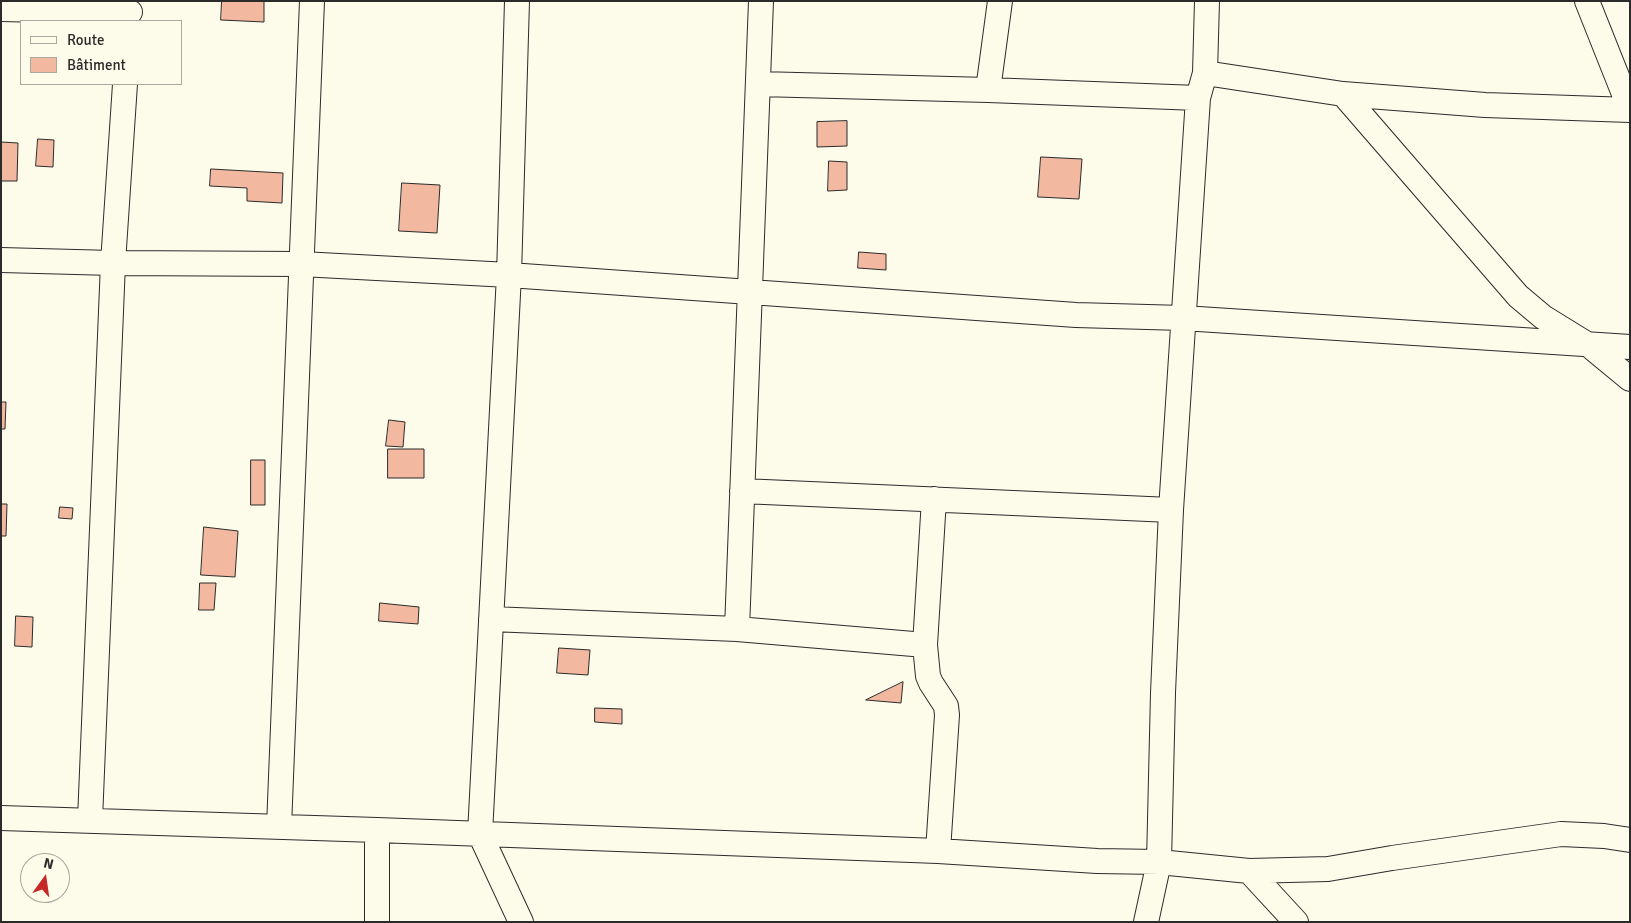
<!DOCTYPE html>
<meta charset="utf-8">
<style>
body{margin:0}
#map{position:relative;width:1631px;height:923px;overflow:hidden;background:#fdfbea;font-family:Signika,sans-serif}
canvas{display:block}
.frame{position:absolute;inset:0;border:2px solid #2b2b2b;pointer-events:none}
.legend{position:absolute;left:20px;top:20px;width:162px;height:65px;box-sizing:border-box;background:#fdfbea;border:1px solid #a9a89e;margin:0;padding:6px 9px;list-style:none;font-size:15px;color:#2b2b2b}
.legend li{display:flex;align-items:center;gap:10px;height:25px}
.legend b{width:25px;border:1px solid #a9a89e}
.north{position:absolute;left:20px;top:853px;width:50px;height:50px;box-sizing:border-box;background:#fdfbea;border:1px solid #a9a89e;border-radius:50%;rotate:14deg;font-size:14px;font-weight:700;line-height:20px;text-align:center;color:#2b2b2b}
.north::after{content:'';display:block;margin:auto;width:18px;height:22px;background:#c62828;clip-path:polygon(50% 0,100% 100%,50% 72%,0 100%)}
</style>
<div id="map">
<canvas width="1631" height="923"></canvas>
<div class="frame"></div>
<ul class="legend">
<li><b style="height:6px;background:#fdfbea"></b>Route</li>
<li><b style="height:14px;background:#f2b8a0"></b>Bâtiment</li>
</ul>
<div class="north">N</div>
</div>
<script>
const ctx = document.querySelector('canvas').getContext('2d');
ctx.lineJoin = 'round';
function paint(path, color) { ctx.fillStyle = color; ctx.fill(path, 'evenodd'); }
function stroke(path, color, width, dash) { ctx.strokeStyle = color; ctx.lineWidth = width; ctx.lineCap = dash ? 'butt' : 'round'; ctx.setLineDash(dash || []); ctx.stroke(path); }
const building = new Path2D(`
 M 222,1 L 264,1 L 264,22 L 221,20 Z
 M 847,121 L 847,146 L 817,147 L 817,122 Z
 M 38,139 L 54,140 L 53,167 L 36,166 Z
 M 1,142 L 18,143 L 17,181 L 1,181 Z
 M 1041,157 L 1082,159 L 1079,199 L 1038,197 Z
 M 829,161 L 847,162 L 847,190 L 828,191 Z
 M 211,169 L 283,173 L 282,203 L 247,201 L 247,188 L 210,186 Z
 M 402,183 L 440,185 L 437,233 L 399,231 Z
 M 859,252 L 886,254 L 886,270 L 858,268 Z
 M 1,402 L 6,402 L 5,429 L 1,429 Z
 M 389,420 L 405,422 L 403,447 L 386,446 Z
 M 388,449 L 424,449 L 424,478 L 388,478 Z
 M 251,460 L 265,460 L 265,505 L 251,505 Z
 M 1,504 L 7,504 L 6,536 L 1,536 Z
 M 60,507 L 73,508 L 72,519 L 59,518 Z
 M 204,527 L 238,531 L 235,577 L 201,575 Z
 M 200,583 L 216,583 L 214,610 L 199,610 Z
 M 380,603 L 419,607 L 418,624 L 379,621 Z
 M 16,616 L 33,617 L 32,647 L 15,646 Z
 M 559,648 L 590,650 L 588,675 L 557,673 Z
 M 903,682 L 901,703 L 866,700 Z
 M 595,708 L 622,709 L 622,724 L 595,722 Z`);
const street = new Path2D(`
 M 517,1 L 509,275 L 1076,315 L 1183,318 L 1630,347
 M 1587,1 L 1630,109
 M 1,9 L 130,12
 M 1205,73 L 1343,94 L 1485,105 L 1630,110
 M 759,84 L 988,90 L 1198,98
 M 988,90 L 1000,1
 M 1343,94 L 1518,296 L 1543,317 L 1590,346 L 1630,379
 M 1,260 L 113,263 L 301,264 L 509,275 L 480,834 L 521,922
 M 742,491 L 1171,510
 M 934,499 L 925,645 L 928,676 L 931,683 L 946,706 L 947,715 L 938,851
 M 491,619 L 737,629 L 925,645
 M 737,629 L 761,1
 M 1,818 L 377,830 L 938,851 L 1097,861 L 1159,862 L 1249,871 L 1328,869 L 1392,858 L 1561,834 L 1604,836 L 1630,840
 M 90,820 L 113,263 L 125,84
 M 279,827 L 312,1
 M 1249,871 L 1296,922
 M 377,922 L 377,830
 M 1146,922 L 1159,862 L 1163,693 L 1171,510 L 1198,98 L 1205,73 L 1207,1`);
paint(building, '#f2b8a0');
stroke(building, '#2b2b2b', 1);
stroke(street, '#2b2b2b', 26);
stroke(street, '#fdfbea', 24);
</script>
